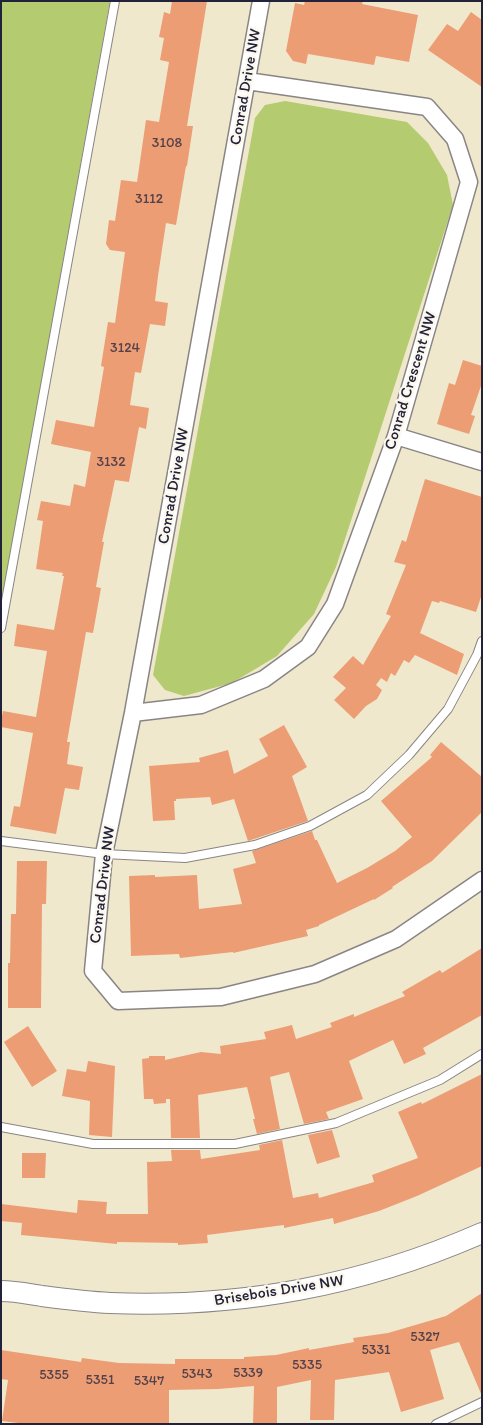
<!DOCTYPE html>
<style>
body{margin:0}
#map{position:relative;width:483px;height:1425px;overflow:hidden;background:#f0e8cd;font-family:Itim,sans-serif}
canvas{display:block}
.frame{position:absolute;inset:0;border:2px solid #22223b;pointer-events:none}
</style>
<div id="map">
<canvas width="483" height="1425"></canvas>
<div class="frame"></div>
</div>
<script>
const ctx = document.querySelector('canvas').getContext('2d');
ctx.lineJoin = 'round';
function paint(path, color) { ctx.fillStyle = color; ctx.fill(path, 'evenodd'); }
function stroke(path, color, width, dash) { ctx.strokeStyle = color; ctx.lineWidth = width; ctx.lineCap = dash ? 'butt' : 'round'; ctx.setLineDash(dash || []); ctx.stroke(path); }
function drawText(font, color, halo, rows, align = 'center') {
  ctx.font = font + ' Itim,sans-serif'; ctx.lineWidth = 4.5; ctx.setLineDash([]); ctx.textBaseline = 'middle'; ctx.strokeStyle = halo; ctx.fillStyle = color; for (const [text, x, y, turn = 0] of rows) {
    ctx.save(); ctx.translate(x, y); ctx.rotate((+turn || 0) * Math.PI / 180); ctx.textAlign = isNaN(turn) ? turn : align; if (halo) ctx.strokeText(text, 0, 0); ctx.fillText(text, 0, 0); ctx.restore();
  }
}
const green = new Path2D(`
 M 1,1 L 110,1 L 1,604 Z
 M 285,101 L 407,122 L 428,143 L 447,175 L 453,205 L 336,567 L 314,614 L 277,656 L 232,683 L 184,696 L 165,690 L 153,675 L 255,118 L 265,105 Z`);
const building = new Path2D(`
 M 172,1 L 207,1 L 187,126 L 193,126 L 187,166 L 186,166 L 176,225 L 166,223 L 158,276 L 155,301 L 168,303 L 165,326 L 150,324 L 141,373 L 135,372 L 130,405 L 149,408 L 146,429 L 139,427 L 129,482 L 115,480 L 102,542 L 104,542 L 96,587 L 101,588 L 93,633 L 86,632 L 67,742 L 70,742 L 67,764 L 83,767 L 79,790 L 65,788 L 56,834 L 10,826 L 14,806 L 20,807 L 33,733 L 1,727 L 1,721 L 3,711 L 36,717 L 47,651 L 14,646 L 17,624 L 54,630 L 64,576 L 62,576 L 63,573 L 36,569 L 43,521 L 37,520 L 41,501 L 70,506 L 74,484 L 85,487 L 91,452 L 51,444 L 56,420 L 94,427 L 104,367 L 101,366 L 108,322 L 115,323 L 125,252 L 110,250 L 106,244 L 109,220 L 115,221 L 121,180 L 137,182 L 146,120 L 159,122 L 169,62 L 160,60 L 164,38 L 159,37 L 164,12 L 170,14 Z
 M 305,1 L 363,1 L 362,4 L 418,15 L 409,62 L 376,56 L 374,65 L 308,54 L 306,64 L 293,61 L 286,51 L 295,3 L 304,5 Z
 M 471,12 L 482,20 L 482,87 L 428,50 L 447,24 L 458,31 Z
 M 463,360 L 482,366 L 482,383 L 471,415 L 475,416 L 469,434 L 437,424 L 449,383 L 455,385 Z
 M 425,479 L 482,497 L 482,594 L 476,612 L 440,601 L 439,603 L 432,601 L 420,633 L 464,654 L 457,675 L 415,655 L 409,663 L 404,660 L 395,676 L 391,673 L 387,682 L 381,678 L 376,685 L 382,690 L 377,699 L 366,706 L 354,719 L 334,700 L 346,688 L 333,677 L 353,656 L 363,665 L 391,616 L 386,614 L 406,565 L 394,562 L 402,540 L 406,542 Z
 M 284,725 L 307,767 L 292,776 L 308,821 L 248,841 L 234,799 L 212,805 L 210,797 L 176,799 L 176,801 L 174,801 L 175,820 L 153,821 L 149,766 L 200,762 L 199,758 L 228,750 L 234,774 L 268,756 L 259,739 Z
 M 441,742 L 482,777 L 482,812 L 432,861 L 392,887 L 393,888 L 374,900 L 374,899 L 319,925 L 319,926 L 306,930 L 308,936 L 233,953 L 233,952 L 180,958 L 179,954 L 131,956 L 129,876 L 155,875 L 155,877 L 197,875 L 199,909 L 242,904 L 233,869 L 256,863 L 252,851 L 312,831 L 315,840 L 317,840 L 337,883 L 367,868 L 395,851 L 412,837 L 381,801 L 432,757 L 430,755 Z
 M 17,861 L 47,861 L 46,904 L 42,904 L 41,1008 L 8,1008 L 8,963 L 10,963 L 11,914 L 16,914 Z
 M 482,948 L 482,1015 L 423,1048 L 426,1054 L 404,1064 L 393,1040 L 349,1061 L 363,1099 L 326,1112 L 329,1119 L 304,1124 L 289,1072 L 270,1077 L 280,1129 L 257,1134 L 253,1119 L 255,1119 L 247,1087 L 198,1095 L 200,1138 L 171,1138 L 170,1099 L 166,1099 L 166,1103 L 154,1104 L 153,1099 L 144,1099 L 142,1059 L 149,1058 L 149,1056 L 165,1056 L 165,1060 L 201,1052 L 221,1054 L 220,1046 L 266,1039 L 264,1032 L 292,1025 L 296,1039 L 332,1027 L 330,1023 L 354,1014 L 354,1017 L 405,996 L 402,992 L 440,970 L 442,973 Z
 M 28,1026 L 57,1071 L 32,1087 L 4,1042 Z
 M 88,1061 L 115,1066 L 112,1137 L 89,1135 L 90,1101 L 62,1096 L 67,1069 L 86,1072 Z
 M 482,1074 L 482,1166 L 417,1196 L 379,1211 L 334,1224 L 333,1218 L 284,1228 L 284,1225 L 207,1235 L 208,1243 L 178,1245 L 178,1243 L 117,1242 L 117,1244 L 21,1235 L 22,1223 L 1,1221 L 1,1204 L 77,1213 L 78,1200 L 107,1202 L 106,1214 L 148,1214 L 147,1162 L 172,1161 L 171,1150 L 200,1150 L 201,1159 L 260,1150 L 259,1145 L 282,1140 L 293,1198 L 318,1193 L 319,1198 L 374,1182 L 372,1175 L 418,1158 L 398,1112 L 421,1102 L 422,1104 Z
 M 332,1130 L 340,1157 L 317,1164 L 308,1135 Z
 M 22,1153 L 46,1153 L 45,1178 L 22,1178 Z
 M 482,1293 L 482,1396 L 459,1342 L 430,1350 L 444,1399 L 401,1412 L 389,1372 L 335,1380 L 334,1420 L 310,1420 L 311,1380 L 277,1387 L 277,1424 L 253,1424 L 254,1386 L 218,1389 L 169,1390 L 169,1424 L 26,1424 L 2,1421 L 8,1380 L 1,1379 L 1,1350 L 81,1362 L 82,1358 L 119,1363 L 175,1364 L 175,1359 L 244,1359 L 244,1357 L 276,1355 L 309,1348 L 309,1350 L 354,1342 L 353,1338 L 388,1333 L 446,1316 Z`);
const service = new Path2D(`
 M 1,628 L 115,1
 M 1,841 L 104,854 L 185,858 L 255,845 L 310,826 L 367,795 L 409,755 L 448,709 L 477,655 L 482,641
 M 1,1127 L 93,1144 L 235,1144 L 336,1123 L 440,1080 L 482,1054
 M 436,1424 L 482,1402`);
const minor = new Path2D(`
 M 261,1 L 133,713 L 104,854 L 93,971 L 118,1001 L 221,997 L 315,974 L 396,939 L 482,880
 M 396,436 L 482,462
 M 133,713 L 201,705 L 264,679 L 308,647 L 335,604 L 396,436 L 469,182 L 455,139 L 427,107 L 247,81`);
const tertiary = new Path2D(`
 M 1,1291 C 15,1291 29,1294 42,1296 C 65,1299 88,1302 110,1303 C 241,1308 361,1286 482,1233`);
const numberNames = [
 ["3108",167,143],
 ["3112",149,199],
 ["3124",125,348],
 ["3132",111,462],
 ["5327",425,1337],
 ["5331",376,1350],
 ["5335",307,1365],
 ["5339",248,1373],
 ["5343",197,1374],
 ["5355",54,1375],
 ["5351",100,1380],
 ["5347",149,1381]
];
const streetNames = [
 ["Conrad Drive NW",246,87,-80],
 ["Conrad Crescent NW",411,381,-73],
 ["Conrad Drive NW",174,486,-80],
 ["Conrad Drive NW",103,885,-83],
 ["Brisebois Drive NW",279,1291,-9]
];
paint(green, '#b4cb70');
paint(building, '#ec9d74');
stroke(service, '#898584', 10);
stroke(minor, '#898584', 19);
stroke(tertiary, '#898584', 22);
stroke(service, '#fff', 8);
stroke(minor, '#fff', 16);
stroke(tertiary, '#fff', 20);
drawText('14px', '#544149', null, numberNames);
drawText('16px', '#22223b', '#fbf7ec', streetNames);
</script>
